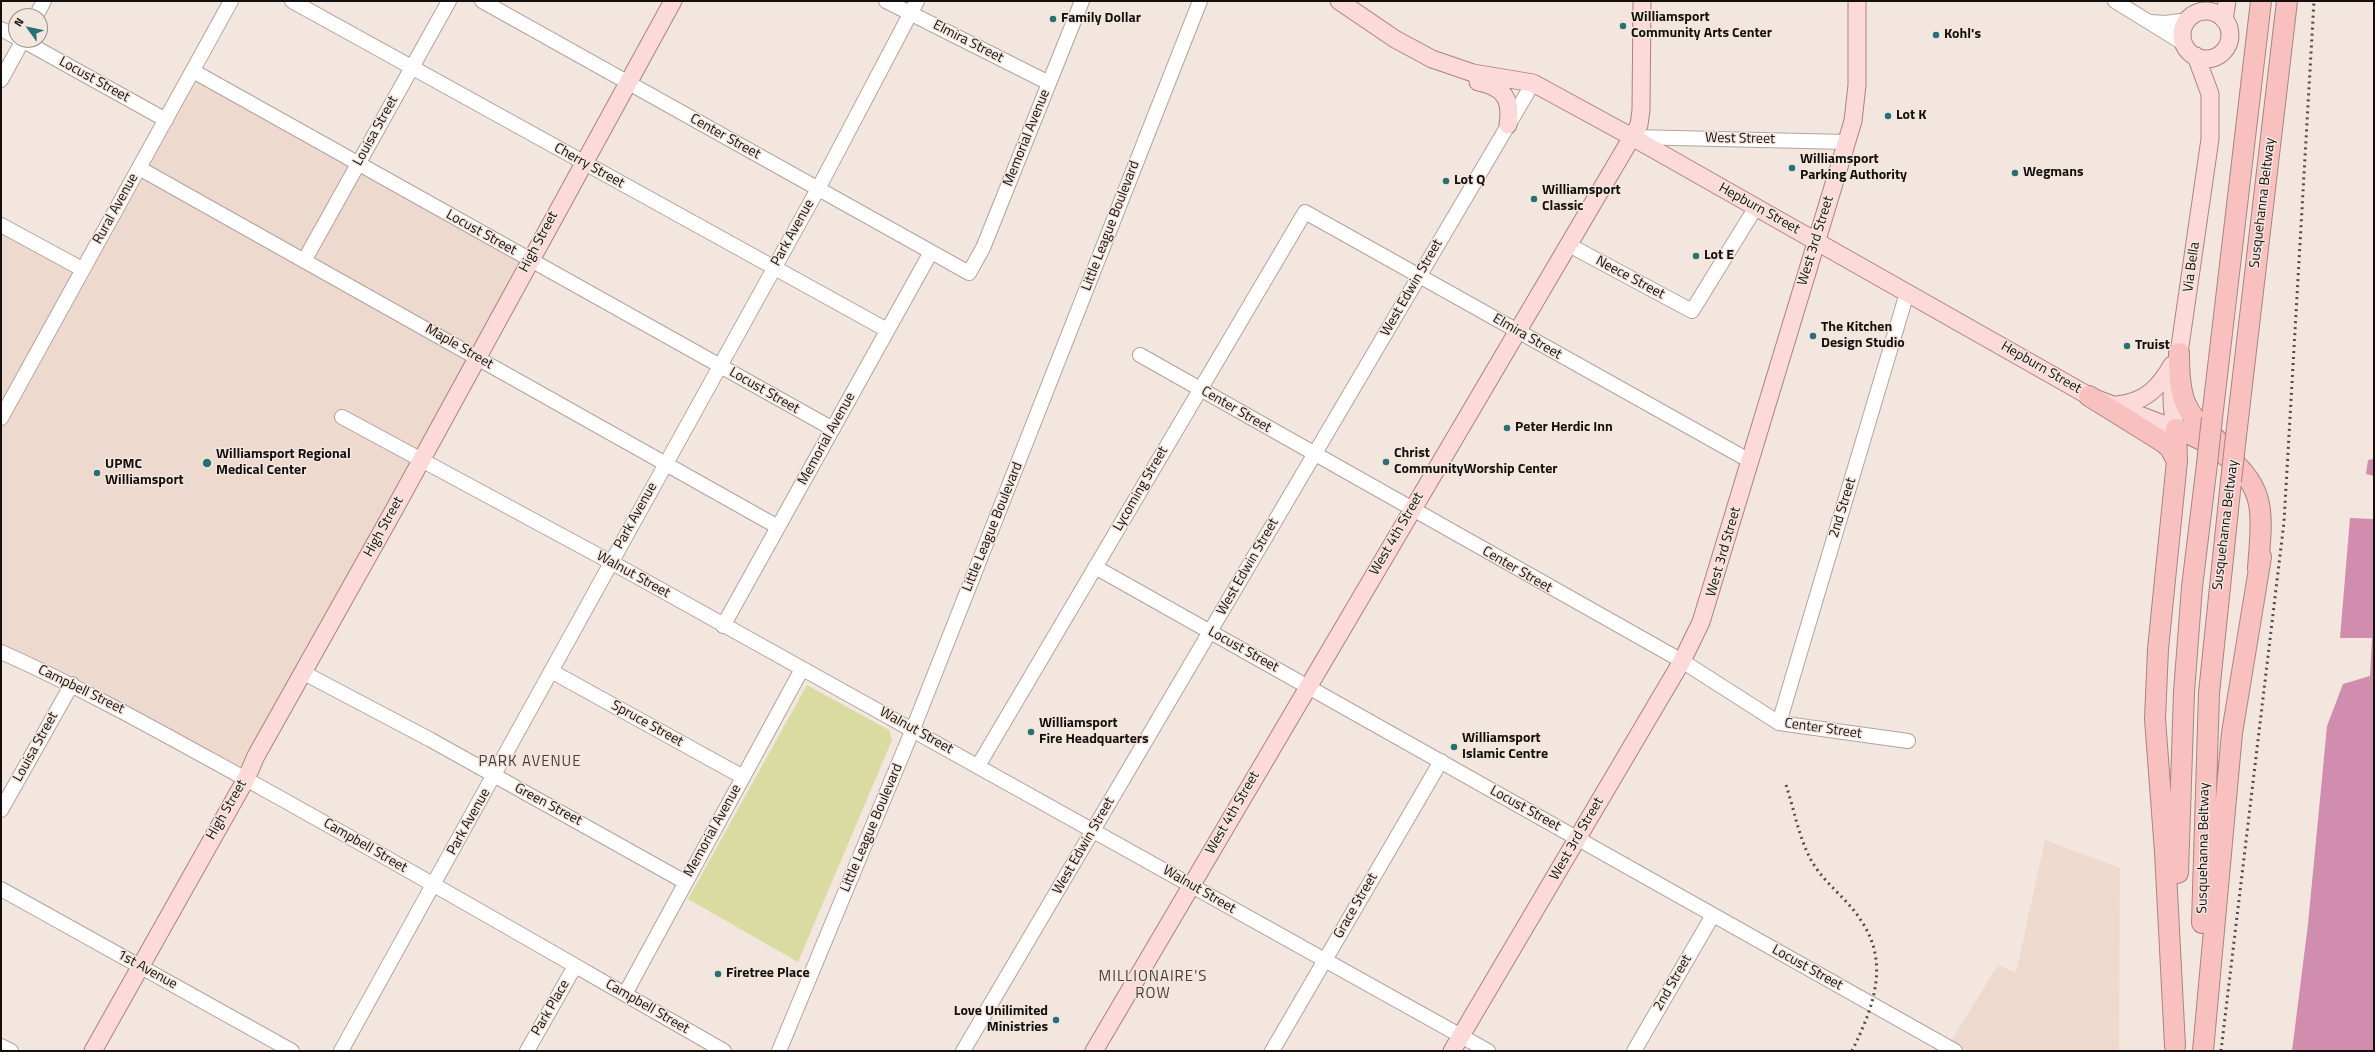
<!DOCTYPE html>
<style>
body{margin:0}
#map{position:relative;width:2375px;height:1052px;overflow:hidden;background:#f3e6df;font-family:"Titillium Web",sans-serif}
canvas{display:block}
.frame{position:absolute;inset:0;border:2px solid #140f0d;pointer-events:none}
.north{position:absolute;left:8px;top:8px;width:40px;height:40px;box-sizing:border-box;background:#f3e6df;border:1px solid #9a908b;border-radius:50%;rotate:303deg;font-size:11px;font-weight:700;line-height:16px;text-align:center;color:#140f0d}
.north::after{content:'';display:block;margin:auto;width:14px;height:18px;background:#267174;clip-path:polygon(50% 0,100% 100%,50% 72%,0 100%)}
</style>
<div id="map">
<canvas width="2375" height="1052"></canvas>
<div class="frame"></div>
<div class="north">N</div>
</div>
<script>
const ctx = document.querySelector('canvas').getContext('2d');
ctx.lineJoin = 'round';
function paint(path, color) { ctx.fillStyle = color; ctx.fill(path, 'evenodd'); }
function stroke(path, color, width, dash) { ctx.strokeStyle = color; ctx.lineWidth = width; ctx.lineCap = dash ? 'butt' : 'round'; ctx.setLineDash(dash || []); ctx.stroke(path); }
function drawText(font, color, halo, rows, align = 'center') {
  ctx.font = font + ' "Titillium Web",sans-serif'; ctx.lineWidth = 3; ctx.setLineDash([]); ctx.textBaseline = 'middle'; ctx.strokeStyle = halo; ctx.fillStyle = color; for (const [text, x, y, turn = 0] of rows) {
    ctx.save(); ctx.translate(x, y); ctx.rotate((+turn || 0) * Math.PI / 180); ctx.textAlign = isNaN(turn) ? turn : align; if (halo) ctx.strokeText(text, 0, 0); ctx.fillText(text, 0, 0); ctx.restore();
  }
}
const built = new Path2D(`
 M 194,77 L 523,263 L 241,772 L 1,645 L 1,233 L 85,280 Z
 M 2045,840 L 2120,868 L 2119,1051 L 1945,1051 L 1998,965 L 2016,973 Z`);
const green = new Path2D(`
 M 807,685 L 889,730 L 892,740 L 798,962 L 688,899 Z`);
const water = new Path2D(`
 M 2374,459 L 2374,476 L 2366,474 L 2368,460 Z
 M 2374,517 L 2374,1051 L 2292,1051 L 2308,924 L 2327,726 L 2343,684 L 2370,676 L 2372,638 L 2340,638 L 2350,518 L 2373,519 Z`);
const minor = new Path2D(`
 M 292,1 L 887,330
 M 482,1 L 969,273 L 983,248 L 1082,1
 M 886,1 L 1049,83
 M 2115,1 L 2183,43
 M 36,16 L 44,1
 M 2151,22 L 2165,23 L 2188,20
 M 1,29 L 16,37
 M 22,40 L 166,120
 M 193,71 L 833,429
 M 1,80 L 23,40
 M 1632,137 L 1847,142
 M 139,168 L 778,527
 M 1,225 L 82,269
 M 1569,245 L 1692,311 L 1756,207
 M 304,261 L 449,1
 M 1140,355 L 1682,661 L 1779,723 L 1908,741
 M 342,417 L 629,572 L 1488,1051
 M 1,418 L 231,1
 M 1095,567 L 1955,1051
 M 723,626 L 931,252
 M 1,652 C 91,692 176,741 262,788 C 417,874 570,963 724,1051
 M 551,671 L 743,777
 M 304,673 L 431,740 L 685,882
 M 1779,723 L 1907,293
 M 978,766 L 1305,212 L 1750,461
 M 1,810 L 72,684
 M 1,889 L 292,1051
 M 625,994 L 802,669
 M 1,1046 L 11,1051
 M 341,1051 L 818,189 L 917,1
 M 527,1051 L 575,966
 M 779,1051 L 913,729 L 1200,1
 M 963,1051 L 1533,83
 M 1272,1051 L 1441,761
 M 1634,1051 L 1713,915`);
const major = new Path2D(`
 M 1339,1 L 1395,39 L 1432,59 L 1473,73 L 1533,83 L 1632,137 L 2089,396 L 2176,429
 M2182 35a24 24 0 1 1 48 0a24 24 0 1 1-48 0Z
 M 2224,20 L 2227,1
 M 1478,82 C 1504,87 1512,99 1508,125
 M 2117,405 C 2145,402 2159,388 2172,365
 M 2176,429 C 2169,401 2172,380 2179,353 L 2210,139 L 2210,94 L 2196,56
 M 93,1051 L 246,779 L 256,756 L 394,510 L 673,1
 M 1094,1051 L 1639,125 L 1641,110 L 1642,1
 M 1452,1051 L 1682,661 L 1701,622 L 1853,121 L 1857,85 L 1857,1`);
const highway = new Path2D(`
 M 2179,353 C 2179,394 2182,413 2216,439
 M 2089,396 L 2163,442 L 2170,448 L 2177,461
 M 2212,418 L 2261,1
 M 2236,436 L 2287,1
 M 2178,873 L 2184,692 L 2192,587 L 2207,464
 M 2202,923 L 2209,693 L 2231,481
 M 2175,1046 L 2165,852 L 2155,719 L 2158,649 L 2177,461 L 2176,429 C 2209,440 2252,467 2259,504 C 2263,525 2259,549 2258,569
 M 2203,1051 L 2232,733 L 2261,557`);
const rail = new Path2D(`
 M 1786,785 C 1795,812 1800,845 1816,868 C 1829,887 1848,900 1860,919 C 1891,963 1873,1008 1852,1051
 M 2221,1051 L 2284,522 L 2314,1`);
const highwayBridge = new Path2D(`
 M 2207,464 L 2212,418
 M 2231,481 L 2236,436`);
const markers = [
 [1053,19,4,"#267174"],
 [1623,26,4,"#267174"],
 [1936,35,4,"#267174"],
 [1888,116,4,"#267174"],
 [1792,168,4,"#267174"],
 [2015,173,4,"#267174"],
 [1446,181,4,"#267174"],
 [1534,199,4,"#267174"],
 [1696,256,4,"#267174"],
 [1813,336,4,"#267174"],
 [2127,346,4,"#267174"],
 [1507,428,4,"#267174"],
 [1386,462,4,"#267174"],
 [207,463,5,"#267174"],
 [97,473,4,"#267174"],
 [1031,732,4,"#267174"],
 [1454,747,4,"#267174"],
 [718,974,4,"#267174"],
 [1056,1020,4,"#267174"]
];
const poiNames = [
 ["Williamsport",1631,18],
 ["Community Arts Center",1631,34],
 ["Family Dollar",1061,19],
 ["Kohl's",1944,35],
 ["Lot K",1896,116],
 ["Williamsport",1800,160],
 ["Parking Authority",1800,176],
 ["Wegmans",2023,173],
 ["Lot Q",1454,181],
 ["Williamsport",1542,191],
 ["Classic",1542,207],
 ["Lot E",1704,256],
 ["The Kitchen",1821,328],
 ["Design Studio",1821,344],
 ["Truist",2135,346],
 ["Peter Herdic Inn",1515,428],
 ["Christ",1394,454],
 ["CommunityWorship Center",1394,470],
 ["Williamsport Regional",216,455],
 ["Medical Center",216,471],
 ["UPMC",105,465],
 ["Williamsport",105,481],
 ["Williamsport",1039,724],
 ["Fire Headquarters",1039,740],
 ["Williamsport",1462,739],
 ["Islamic Centre",1462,755],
 ["Firetree Place",726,974],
 ["Love Unilimited",1048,1012,"right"],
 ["Ministries",1048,1028,"right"]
];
const streetNames = [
 ["Elmira Street",968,42,27],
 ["Locust Street",94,80,29],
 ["Louisa Street",376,131,-61],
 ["Center Street",725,137,29],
 ["Memorial Avenue",1027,138,-68],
 ["West Street",1740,139,1],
 ["Cherry Street",589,166,29],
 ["Susquehanna Beltway",2263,203,-83],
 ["Rural Avenue",116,209,-61],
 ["Hepburn Street",1759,209,29],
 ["Little League Boulevard",1111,226,-69],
 ["Locust Street",481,233,29],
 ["Park Avenue",793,233,-61],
 ["West 3rd Street",1816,241,-73],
 ["High Street",539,242,-62],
 ["Via Bella",2192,267,-82],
 ["Neece Street",1630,278,28],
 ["West Edwin Street",1412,288,-60],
 ["Elmira Street",1527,337,30],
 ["Maple Street",459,347,30],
 ["Hepburn Street",2041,368,30],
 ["Locust Street",764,391,30],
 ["Center Street",1236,410,30],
 ["Memorial Avenue",827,439,-61],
 ["Lycoming Street",1141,489,-60],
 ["2nd Street",1843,508,-73],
 ["Park Avenue",636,516,-61],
 ["Susquehanna Beltway",2226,525,-83],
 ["High Street",384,527,-61],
 ["Little League Boulevard",993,527,-68],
 ["West 4th Street",1397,534,-60],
 ["West 3rd Street",1724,552,-74],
 ["West Edwin Street",1248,567,-60],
 ["Center Street",1517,570,30],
 ["Walnut Street",633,575,29],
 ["Locust Street",1243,650,29],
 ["Campbell Street",81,690,26],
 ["Spruce Street",647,724,29],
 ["Center Street",1823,729,8],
 ["Walnut Street",916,731,29],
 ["Louisa Street",36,747,-61],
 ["Green Street",548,805,28],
 ["Locust Street",1525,809,29],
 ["High Street",227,810,-60],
 ["West 4th Street",1233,813,-60],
 ["Park Avenue",469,822,-61],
 ["Little League Boulevard",872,828,-67],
 ["Memorial Avenue",713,831,-61],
 ["West 3rd Street",1577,839,-60],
 ["Campbell Street",365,846,30],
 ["West Edwin Street",1084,846,-60],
 ["Susquehanna Beltway",2204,848,-89],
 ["Walnut Street",1199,890,30],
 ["Grace Street",1356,906,-60],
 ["Locust Street",1807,968,29],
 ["1st Avenue",147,970,29],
 ["2nd Street",1673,983,-60],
 ["Campbell Street",647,1007,30],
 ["Park Place",551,1008,-60]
];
const neighbourhoodNames = [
 ["PARK AVENUE",530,762],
 ["MILLIONAIRE'S",1153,977],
 ["ROW",1153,994]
];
paint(built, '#edd9ce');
paint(green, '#d9dba1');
paint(water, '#d08dad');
stroke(minor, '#b0a49e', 16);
stroke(major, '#a88381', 19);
stroke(highway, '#a88381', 22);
stroke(minor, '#fff', 14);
stroke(major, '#fbdad9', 17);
stroke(highway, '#f8c1c0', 20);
stroke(rail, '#524a47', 3, [2, 4]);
stroke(highwayBridge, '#a88381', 22, []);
stroke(highwayBridge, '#f8c1c0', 20);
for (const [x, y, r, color] of markers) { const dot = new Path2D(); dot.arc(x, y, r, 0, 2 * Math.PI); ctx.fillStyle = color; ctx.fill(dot); stroke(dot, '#f3e6df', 1.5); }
drawText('bold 14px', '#140f0d', '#f3e6df', poiNames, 'left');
drawText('14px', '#140f0d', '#f3e6df', streetNames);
ctx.letterSpacing = '1px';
drawText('15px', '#4a403b', '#f3e6df', neighbourhoodNames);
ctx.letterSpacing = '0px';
</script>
